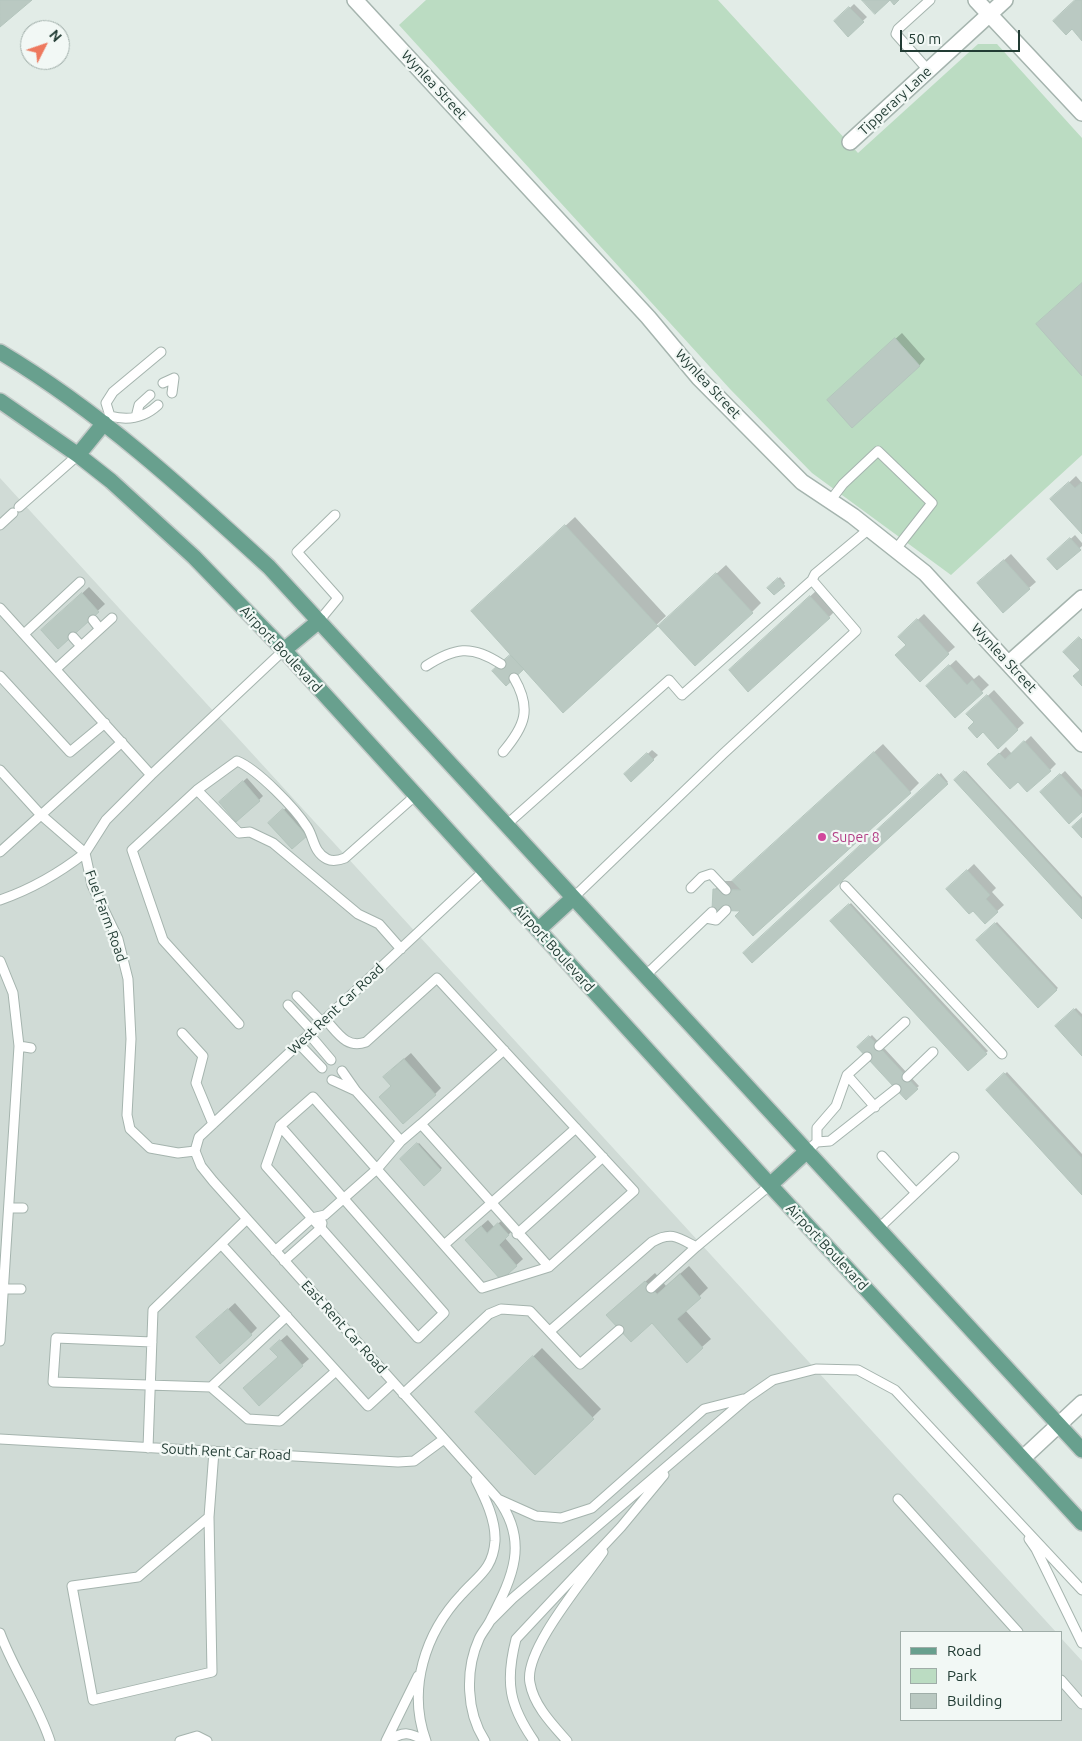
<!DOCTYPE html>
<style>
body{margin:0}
#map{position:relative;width:1082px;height:1741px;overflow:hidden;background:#e2ece7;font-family:Ubuntu,sans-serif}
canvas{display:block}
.legend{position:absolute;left:900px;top:1631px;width:162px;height:90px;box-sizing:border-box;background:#f2f8f5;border:1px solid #9fada8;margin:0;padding:6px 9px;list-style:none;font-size:15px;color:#223c34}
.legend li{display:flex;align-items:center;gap:10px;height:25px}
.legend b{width:25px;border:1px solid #9fada8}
.north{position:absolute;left:20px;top:20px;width:50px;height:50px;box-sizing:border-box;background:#f2f8f5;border:1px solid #9fada8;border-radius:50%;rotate:49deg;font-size:14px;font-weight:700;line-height:20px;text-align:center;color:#223c34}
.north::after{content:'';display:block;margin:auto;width:18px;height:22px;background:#ee795e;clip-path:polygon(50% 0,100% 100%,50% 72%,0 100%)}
.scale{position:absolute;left:900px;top:30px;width:120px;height:22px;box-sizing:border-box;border:2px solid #223c34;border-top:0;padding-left:6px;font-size:15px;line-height:18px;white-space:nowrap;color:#223c34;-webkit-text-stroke:4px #f2f8f5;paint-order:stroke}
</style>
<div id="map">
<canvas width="1082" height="1741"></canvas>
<ul class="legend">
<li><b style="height:6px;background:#68a08e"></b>Road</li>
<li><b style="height:14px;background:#bbdcc2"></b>Park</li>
<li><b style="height:14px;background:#bac9c2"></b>Building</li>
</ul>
<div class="north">N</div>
<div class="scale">50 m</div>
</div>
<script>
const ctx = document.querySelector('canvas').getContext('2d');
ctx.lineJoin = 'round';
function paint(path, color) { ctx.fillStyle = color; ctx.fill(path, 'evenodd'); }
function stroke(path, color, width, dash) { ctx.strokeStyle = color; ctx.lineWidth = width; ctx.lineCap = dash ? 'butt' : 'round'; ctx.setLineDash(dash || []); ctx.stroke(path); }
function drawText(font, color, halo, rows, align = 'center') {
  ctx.font = font + ' Ubuntu,sans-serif'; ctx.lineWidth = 4.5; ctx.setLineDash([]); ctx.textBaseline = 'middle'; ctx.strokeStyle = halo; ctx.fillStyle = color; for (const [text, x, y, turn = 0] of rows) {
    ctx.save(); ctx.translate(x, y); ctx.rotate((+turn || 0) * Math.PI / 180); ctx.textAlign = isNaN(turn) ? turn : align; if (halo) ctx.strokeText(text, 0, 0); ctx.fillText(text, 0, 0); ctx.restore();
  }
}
const built = new Path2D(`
 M 0,478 L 1056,1632 L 901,1632 L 901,1720 L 1061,1720 L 1061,1638 L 1082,1661 L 1082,1741 L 0,1741 Z`);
const green = new Path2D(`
 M 426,0 L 718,0 L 858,153 L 978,44 L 997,44 L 1082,138 L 1082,455 L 951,575 L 812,473 L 730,389 L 399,25 Z`);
const shadow = new Path2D(`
 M 854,4 L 867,17 L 848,35 L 836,21 Z
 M 902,333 L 925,359 L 919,366 L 835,394 Z
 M 1076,476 L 1082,483 L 1082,533 L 1058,493 Z
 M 575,517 L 666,616 L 564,711 L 524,667 L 494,671 L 512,655 L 481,603 Z
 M 1075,535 L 1082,543 L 1082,546 L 1057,568 L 1053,555 Z
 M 1011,554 L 1036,582 L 1029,588 L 985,577 Z
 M 726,565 L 761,603 L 752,612 L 669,617 Z
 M 780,577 L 785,583 L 774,594 L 769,588 Z
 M 89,587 L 105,604 L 58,648 L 49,624 Z
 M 817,590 L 835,611 L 829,617 L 737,664 Z
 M 924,614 L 955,647 L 948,653 L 908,645 L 907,630 Z
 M 956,660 L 974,679 L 979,675 L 989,685 L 955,716 L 934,680 Z
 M 994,690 L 1024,723 L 998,747 L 976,722 L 975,708 Z
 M 1031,736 L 1056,764 L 1050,770 L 1018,780 L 989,764 L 1006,747 L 1012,754 Z
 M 883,744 L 919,783 L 910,792 L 743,910 L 714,890 L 723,881 L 733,881 Z
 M 652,750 L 658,755 L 631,780 L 626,774 Z
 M 966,771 L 1082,897 L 1082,917 L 956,780 Z
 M 1065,771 L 1082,790 L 1082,811 L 1042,792 Z
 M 941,773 L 948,782 L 947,783 L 747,951 Z
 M 247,778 L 263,796 L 259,800 L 225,798 Z
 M 288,806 L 310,831 L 292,847 L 270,823 Z
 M 974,864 L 996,888 L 992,892 L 1004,905 L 985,922 L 954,883 Z
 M 851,903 L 988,1051 L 968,1069 L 832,921 Z
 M 997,922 L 1058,988 L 1038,1006 L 977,940 Z
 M 1076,1008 L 1082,1014 L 1082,1054 L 1057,1026 Z
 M 872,1035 L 919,1086 L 906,1098 L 859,1047 Z
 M 411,1053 L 441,1088 L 435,1094 L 392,1085 L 391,1070 Z
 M 1007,1072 L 1082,1154 L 1082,1193 L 987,1090 Z
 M 419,1143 L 442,1168 L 424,1184 L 402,1159 Z
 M 506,1217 L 515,1228 L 505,1238 L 523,1259 L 501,1279 L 473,1233 L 488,1220 L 494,1227 Z
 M 689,1266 L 708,1288 L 685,1310 L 711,1339 L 702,1347 L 617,1307 L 655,1273 L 666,1286 Z
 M 235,1303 L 257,1328 L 251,1334 L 204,1331 Z
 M 287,1335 L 309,1359 L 302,1365 L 279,1342 Z
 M 542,1348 L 601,1409 L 536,1473 L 477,1412 Z`);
const building = new Path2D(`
 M 0,0 L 32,0 L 0,27 Z
 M 862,0 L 899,0 L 894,5 L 890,0 L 875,14 Z
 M 1075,0 L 1082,0 L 1082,41 L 1072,29 L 1066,35 L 1053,21 Z
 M 849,7 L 864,22 L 848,37 L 834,21 Z
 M 1082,283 L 1082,376 L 1036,324 Z
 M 895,338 L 920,366 L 852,428 L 827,400 Z
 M 1069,482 L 1075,488 L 1082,482 L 1082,534 L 1050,499 Z
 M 565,525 L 658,626 L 563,713 L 471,611 Z
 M 1070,538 L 1081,550 L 1057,570 L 1047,559 Z
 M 1004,560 L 1030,589 L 1003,613 L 977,583 Z
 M 716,573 L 753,613 L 695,666 L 658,626 Z
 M 778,578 L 785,586 L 774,595 L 767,588 Z
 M 82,593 L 99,612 L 58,649 L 41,630 Z
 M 810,596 L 830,618 L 748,692 L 729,670 Z
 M 917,619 L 949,654 L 920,682 L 895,655 L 906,645 L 898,637 Z
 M 1079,637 L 1082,640 L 1082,686 L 1073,676 L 1080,670 L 1063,652 Z
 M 510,655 L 524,669 L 506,686 L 492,671 Z
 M 949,665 L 967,685 L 972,680 L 983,693 L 955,718 L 926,686 Z
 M 987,695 L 1018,730 L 998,749 L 983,732 L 977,738 L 968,728 L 974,722 L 966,714 Z
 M 1024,741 L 1051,771 L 1027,792 L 1018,782 L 1010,789 L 987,764 L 999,753 L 1005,759 Z
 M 874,752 L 911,793 L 753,936 L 735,916 L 740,911 L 712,910 L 713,889 L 741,890 L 732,881 Z
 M 647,753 L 654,760 L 631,782 L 624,774 Z
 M 964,771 L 1082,900 L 1082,919 L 954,780 Z
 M 938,774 L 948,784 L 752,963 L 743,953 Z
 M 1060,774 L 1082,798 L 1082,812 L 1069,824 L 1040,792 Z
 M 243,781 L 260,801 L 236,822 L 219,802 Z
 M 283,809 L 307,836 L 292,849 L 268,823 Z
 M 1082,818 L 1082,838 L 1072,827 Z
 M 967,870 L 990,895 L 986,899 L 998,912 L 985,924 L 973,911 L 969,914 L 946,889 Z
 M 849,904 L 987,1054 L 968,1071 L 830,921 Z
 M 995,923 L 1057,990 L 1038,1008 L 976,940 Z
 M 1074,1009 L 1082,1018 L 1082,1056 L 1055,1026 Z
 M 869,1036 L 918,1089 L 906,1100 L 857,1047 Z
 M 404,1059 L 436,1095 L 403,1124 L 379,1097 L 391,1086 L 383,1077 Z
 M 1004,1073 L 1082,1158 L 1082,1195 L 986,1090 Z
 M 417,1143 L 441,1170 L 424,1186 L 400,1159 Z
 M 498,1223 L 509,1235 L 499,1245 L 517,1266 L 501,1280 L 465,1240 L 481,1226 L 487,1233 Z
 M 680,1274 L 701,1298 L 677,1319 L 703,1348 L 687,1363 L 652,1323 L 631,1342 L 606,1315 L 645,1281 L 657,1294 Z
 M 228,1309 L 252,1335 L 220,1364 L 196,1337 Z
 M 280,1340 L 303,1366 L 259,1406 L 243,1388 L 278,1357 L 270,1349 Z
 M 533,1356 L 594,1419 L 535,1475 L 475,1412 Z`);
const service = new Path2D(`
 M 928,70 L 896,34 L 898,29 L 930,0
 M 163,383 L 174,378
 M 172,393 L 174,378
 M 110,416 L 106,403 L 113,392 L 161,352
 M 110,416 C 129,421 144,418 158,405
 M 136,417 L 139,405 L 150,395
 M 830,501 L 843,484 L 878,451 L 932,503 L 896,549
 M 19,507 L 78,455
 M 0,525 L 13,513
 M 812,580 L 815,574 L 869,529
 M 0,608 L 151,775
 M 93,620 L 100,629
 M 319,621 L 338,598 L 297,552 L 335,515
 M 24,634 L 80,582
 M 73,637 L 81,646
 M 426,666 C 454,648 471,644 501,664
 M 56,669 L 112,618
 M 0,676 L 70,752 L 105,723
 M 503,752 C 525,726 532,709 514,678
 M 0,770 L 40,814 L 85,853 C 58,874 32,889 0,900
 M 197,790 L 239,833 L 250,832 L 273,843 L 358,914 L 379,924 L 401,949
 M 505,826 L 669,680 L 682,695 L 812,580 L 856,631 L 723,754 L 573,898
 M 0,852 L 122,742
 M 845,886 L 1002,1054
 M 691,888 L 702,877 L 711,874 L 726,890
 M 706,918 L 716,920 L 726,910
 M 0,961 L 13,993 L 19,1046 L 0,1341
 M 645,976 L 712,912
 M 297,996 L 322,1022
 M 288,1005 L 312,1031
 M 325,1019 C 338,1033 346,1049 366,1042 L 437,978 L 634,1191 L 549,1267 L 421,1124 L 401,1141 L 356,1091 L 342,1071
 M 239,1024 L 163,940 L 132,850 L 197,790 L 237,761 C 257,769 295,808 307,827 C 314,837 313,852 327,859 C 333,862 340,860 345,858 L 416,795
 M 182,1033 L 203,1056 L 196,1083 L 213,1124
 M 309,1034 L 331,1060
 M 299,1044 L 322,1068
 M 19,1046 L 31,1048
 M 879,1046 L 905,1022
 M 847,1075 L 875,1107
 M 907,1077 L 933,1052
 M 332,1080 L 356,1091
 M 421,1124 L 504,1050
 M 280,1126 L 444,1313 L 418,1338 L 266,1166 L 280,1126 L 313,1097 L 482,1288 L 549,1267
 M 817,1142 L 817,1128 L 836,1106 L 847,1075 L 867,1057
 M 195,1151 L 201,1166 L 213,1181 L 498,1499 C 529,1542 513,1576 491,1619 C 488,1626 482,1632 479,1639 C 465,1670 466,1712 485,1741
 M 195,1151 L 178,1153 L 150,1148 L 130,1129 L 127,1115 L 131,1039 L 128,979 L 118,939 L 92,885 L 85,853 L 106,820 L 151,775 L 284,650
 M 195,1151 L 199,1137 L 484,871
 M 807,1151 L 817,1142 L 830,1141 L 896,1089
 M 882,1156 L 916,1193
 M 9,1208 L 23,1208
 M 878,1229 L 954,1157
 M 517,1234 L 603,1157
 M 221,1244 L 368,1406 L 393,1383
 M 444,1245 L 576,1128
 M 275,1251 L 312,1218 L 325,1215 L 377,1169 L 401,1141
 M 284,1261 L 321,1228 L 322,1223
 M 651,1288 L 696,1247
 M 3,1289 L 21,1289
 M 550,1331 L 652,1242 C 671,1231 678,1237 696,1247 L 770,1185
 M 152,1342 L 56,1338 L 53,1382 L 211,1387 L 248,1419 L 280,1421 L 336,1371
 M 211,1387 L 287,1316
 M 403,1394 L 489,1314 L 501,1309 L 530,1311 L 580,1364 L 619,1330
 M 0,1439 L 398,1462 L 414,1461 L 444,1439
 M 148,1448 L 153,1310 L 247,1219
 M 498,1499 L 536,1516 L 561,1518 L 592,1508 L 704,1409 L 743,1399
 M 898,1499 L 1018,1632
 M 209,1517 L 138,1577 L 72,1586 L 93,1700 L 212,1672 L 209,1517 L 214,1451
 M 1029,1539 L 1036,1549 L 1082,1643
 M 490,1621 L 513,1598 L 747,1398 L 773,1380 L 816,1369 L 858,1370 L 895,1390 L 1082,1590
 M 0,1633 C 14,1671 38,1704 50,1741
 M 1061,1680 L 1082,1704
 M 180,1741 L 197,1736 L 207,1741
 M 386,1741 L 418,1676
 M 389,1741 C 403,1730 411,1733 426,1741
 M 426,1741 C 407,1689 425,1633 462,1594 C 478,1576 493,1569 495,1541 C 496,1520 485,1498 476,1480
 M 534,1741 C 509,1705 505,1682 516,1639 L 621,1527 L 664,1475
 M 567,1741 C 553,1725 534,1706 530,1683 C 523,1651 584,1580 603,1552`);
const minor = new Path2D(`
 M 355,0 L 648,317 L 699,378 L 802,482 L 853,516 L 925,573 L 1082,744
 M 976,0 L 1082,113
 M 850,142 L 1005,0
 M 1009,663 L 1082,598
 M 1023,1458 L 1082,1403`);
const primary = new Path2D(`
 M 0,352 C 99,411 184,489 269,567 L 1082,1450
 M 0,401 L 78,455 L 111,481 L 194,557 L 284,650 L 770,1185 L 1082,1523
 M 78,455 L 104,423
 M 284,650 L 319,621
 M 538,930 L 573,898
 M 770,1185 L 807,1151`);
const markers = [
 [822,837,5,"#d1479c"]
];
const streetNames = [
 ["Wynlea Street",434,85,47],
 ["Tipperary Lane",895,101,-43],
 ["Wynlea Street",708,384,47],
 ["Airport Boulevard",281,649,47],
 ["Wynlea Street",1004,658,47],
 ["Fuel Farm Road",106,916,70],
 ["Airport Boulevard",554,948,48],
 ["West Rent Car Road",336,1009,-43],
 ["Airport Boulevard",827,1247,47],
 ["East Rent Car Road",344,1327,48],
 ["South Rent Car Road",226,1452,3]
];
const hotelNames = [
 ["Super 8",832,837]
];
paint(built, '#d0dbd6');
paint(green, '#bbdcc2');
paint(shadow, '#0003');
paint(building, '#bac9c2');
stroke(building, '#b4c5bd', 1);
stroke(service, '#a5b4ae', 11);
stroke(minor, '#a5b4ae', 18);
stroke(primary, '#c1c8c6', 18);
stroke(service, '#fff', 9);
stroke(minor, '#fff', 15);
stroke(primary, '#68a08e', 15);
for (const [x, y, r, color] of markers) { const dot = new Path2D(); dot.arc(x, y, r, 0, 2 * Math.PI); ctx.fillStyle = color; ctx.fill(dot); stroke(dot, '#f2f8f5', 2); }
drawText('14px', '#223c34', '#f2f8f5', streetNames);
drawText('14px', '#b23c85', '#f2f8f5', hotelNames, 'left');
</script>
